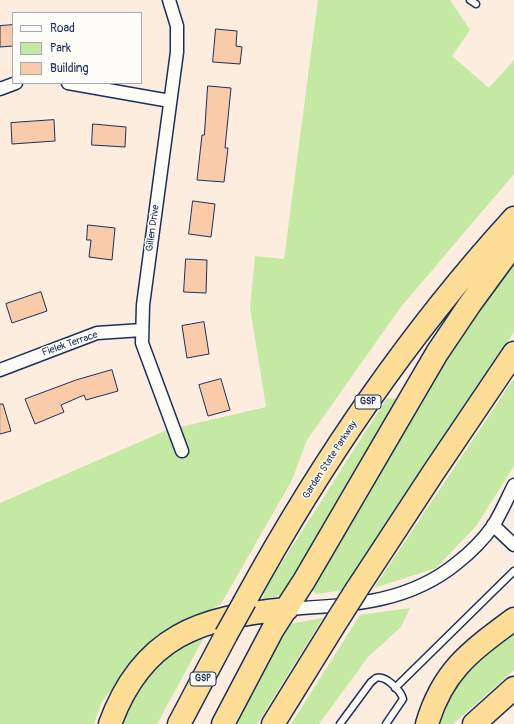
<!DOCTYPE html>
<style>
body{margin:0}
#map{position:relative;width:514px;height:724px;overflow:hidden;background:#fceddf;font-family:Pangolin,sans-serif}
canvas{display:block}
.legend{position:absolute;left:12px;top:12px;width:130px;height:72px;box-sizing:border-box;background:#fdfcf7;border:1px solid #a3aaba;margin:0;padding:5px 7px;list-style:none;font-size:12px;color:#1b2f5e}
.legend li{display:flex;align-items:center;gap:8px;height:20px}
.legend b{width:20px;border:1px solid #a3aaba}
</style>
<div id="map">
<canvas width="514" height="724"></canvas>
<ul class="legend">
<li><b style="height:5px;background:#fdfcf7"></b>Road</li>
<li><b style="height:11px;background:#c3e9a3"></b>Park</li>
<li><b style="height:11px;background:#f9cba8"></b>Building</li>
</ul>
</div>
<script>
const ctx = document.querySelector('canvas').getContext('2d');
ctx.lineJoin = 'round';
function paint(path, color) { ctx.fillStyle = color; ctx.fill(path, 'evenodd'); }
function stroke(path, color, width, dash) { ctx.strokeStyle = color; ctx.lineWidth = width; ctx.lineCap = dash ? 'butt' : 'round'; ctx.setLineDash(dash || []); ctx.stroke(path); }
function drawText(font, color, halo, rows, align = 'center') {
  ctx.font = font + ' Pangolin,sans-serif'; ctx.lineWidth = 3; ctx.setLineDash([]); ctx.textBaseline = 'middle'; ctx.strokeStyle = halo; ctx.fillStyle = color; for (const [text, x, y, turn = 0] of rows) {
    ctx.save(); ctx.translate(x, y); ctx.rotate((+turn || 0) * Math.PI / 180); ctx.textAlign = isNaN(turn) ? turn : align; if (halo) ctx.strokeText(text, 0, 0); ctx.fillText(text, 0, 0); ctx.restore();
  }
}
const green = new Path2D(`
 M 318,0 L 450,0 L 470,30 L 452,56 L 489,88 L 514,60 L 514,174 L 400,308 L 307,440 L 292,480 L 221,604 L 141,651 L 101,703 L 94,724 L 0,724 L 0,503 L 167,430 L 266,407 L 250,308 L 255,256 L 284,259 Z
 M 514,258 L 514,332 L 343,590 L 317,594 L 308,588 L 455,332 Z
 M 514,378 L 514,466 L 476,526 L 436,568 L 374,588 Z
 M 387,398 L 398,399 L 285,595 L 263,599 L 265,589 Z
 M 410,608 L 401,627 L 368,657 L 319,724 L 291,724 L 360,615 Z
 M 323,618 L 257,724 L 229,724 L 277,630 L 289,624 Z
 M 209,628 L 157,724 L 115,724 L 154,661 Z
 M 514,628 L 514,670 L 453,724 L 433,724 L 455,680 Z`);
const building = new Path2D(`
 M 13,25 L 13,46 L 0,47 L 0,26 Z
 M 216,29 L 237,31 L 236,46 L 242,47 L 240,64 L 213,62 Z
 M 208,86 L 231,88 L 225,148 L 228,148 L 224,182 L 197,180 L 202,135 L 204,135 Z
 M 54,120 L 55,141 L 12,144 L 11,123 Z
 M 93,124 L 126,127 L 125,147 L 92,145 Z
 M 193,201 L 215,204 L 211,237 L 189,234 Z
 M 88,225 L 115,228 L 112,260 L 89,257 L 91,240 L 87,240 Z
 M 186,259 L 207,260 L 206,293 L 184,292 Z
 M 41,292 L 47,311 L 12,323 L 6,304 Z
 M 204,322 L 209,354 L 187,358 L 182,326 Z
 M 112,370 L 118,391 L 86,400 L 84,395 L 61,405 L 64,412 L 35,424 L 25,399 L 76,380 Z
 M 221,379 L 230,410 L 208,416 L 199,385 Z
 M 0,404 L 3,404 L 11,431 L 0,434 Z`);
const lane = new Path2D(`
 M 470,0 L 476,4
 M 395,688 L 514,571
 M 340,724 L 371,682 C 373,681 374,679 376,678 C 386,675 401,691 403,699 L 386,724`);
const street = new Path2D(`
 M 169,0 L 177,26 L 177,52 L 143,305 L 142,343 L 182,451
 M 68,83 L 170,101
 M 0,89 L 16,83
 M 0,370 L 97,333 L 142,330
 M 493,525 L 514,545
 M 287,609 C 349,605 407,604 457,563 C 471,552 483,540 493,526 C 501,513 507,499 514,485`);
const highway = new Path2D(`
 M 357,589 L 433,473 L 514,353
 M 245,601 C 320,464 409,333 514,218
 M 110,724 C 142,636 200,617 287,609
 M 179,724 L 226,635
 M 223,724 L 273,629 L 304,581 L 437,353 L 470,304 L 514,244
 M 273,724 L 338,619
 M 427,724 C 443,670 471,651 514,619
 M 474,724 L 514,688`);
const highwayBridge = new Path2D(`
 M 338,619 L 357,589
 M 226,635 L 245,601`);
const shields = [
 [368,402,26],
 [203,679,26]
];
const shieldNames = [
 ["GSP",368,402],
 ["GSP",203,679]
];
const streetNames = [
 ["Gillen Drive",153,228,-82],
 ["Fielek Terrace",70,344,-19],
 ["Garden State Parkway",330,460,-57]
];
paint(green, '#c3e9a3');
paint(building, '#f9cba8');
stroke(building, '#1b2f5e', 1);
stroke(lane, '#1b2f5e', 9);
stroke(street, '#1b2f5e', 15);
stroke(highway, '#1b2f5e', 25);
stroke(lane, '#fdfcf7', 6);
stroke(street, '#fdfcf7', 12);
stroke(highway, '#fedd96', 22);
stroke(highwayBridge, '#1b2f5e', 25, []);
stroke(highwayBridge, '#fedd96', 22);
for (const [x, y, w] of shields) { const box = new Path2D(); box.roundRect(x - w / 2, y - 7, w, 14, 3); ctx.fillStyle = '#fdfcf7'; ctx.fill(box); stroke(box, '#1b2f5e', 1); }
drawText('bold 9px', '#1b2f5e', null, shieldNames);
drawText('10px', '#1b2f5e', '#fdfcf7', streetNames);
</script>
